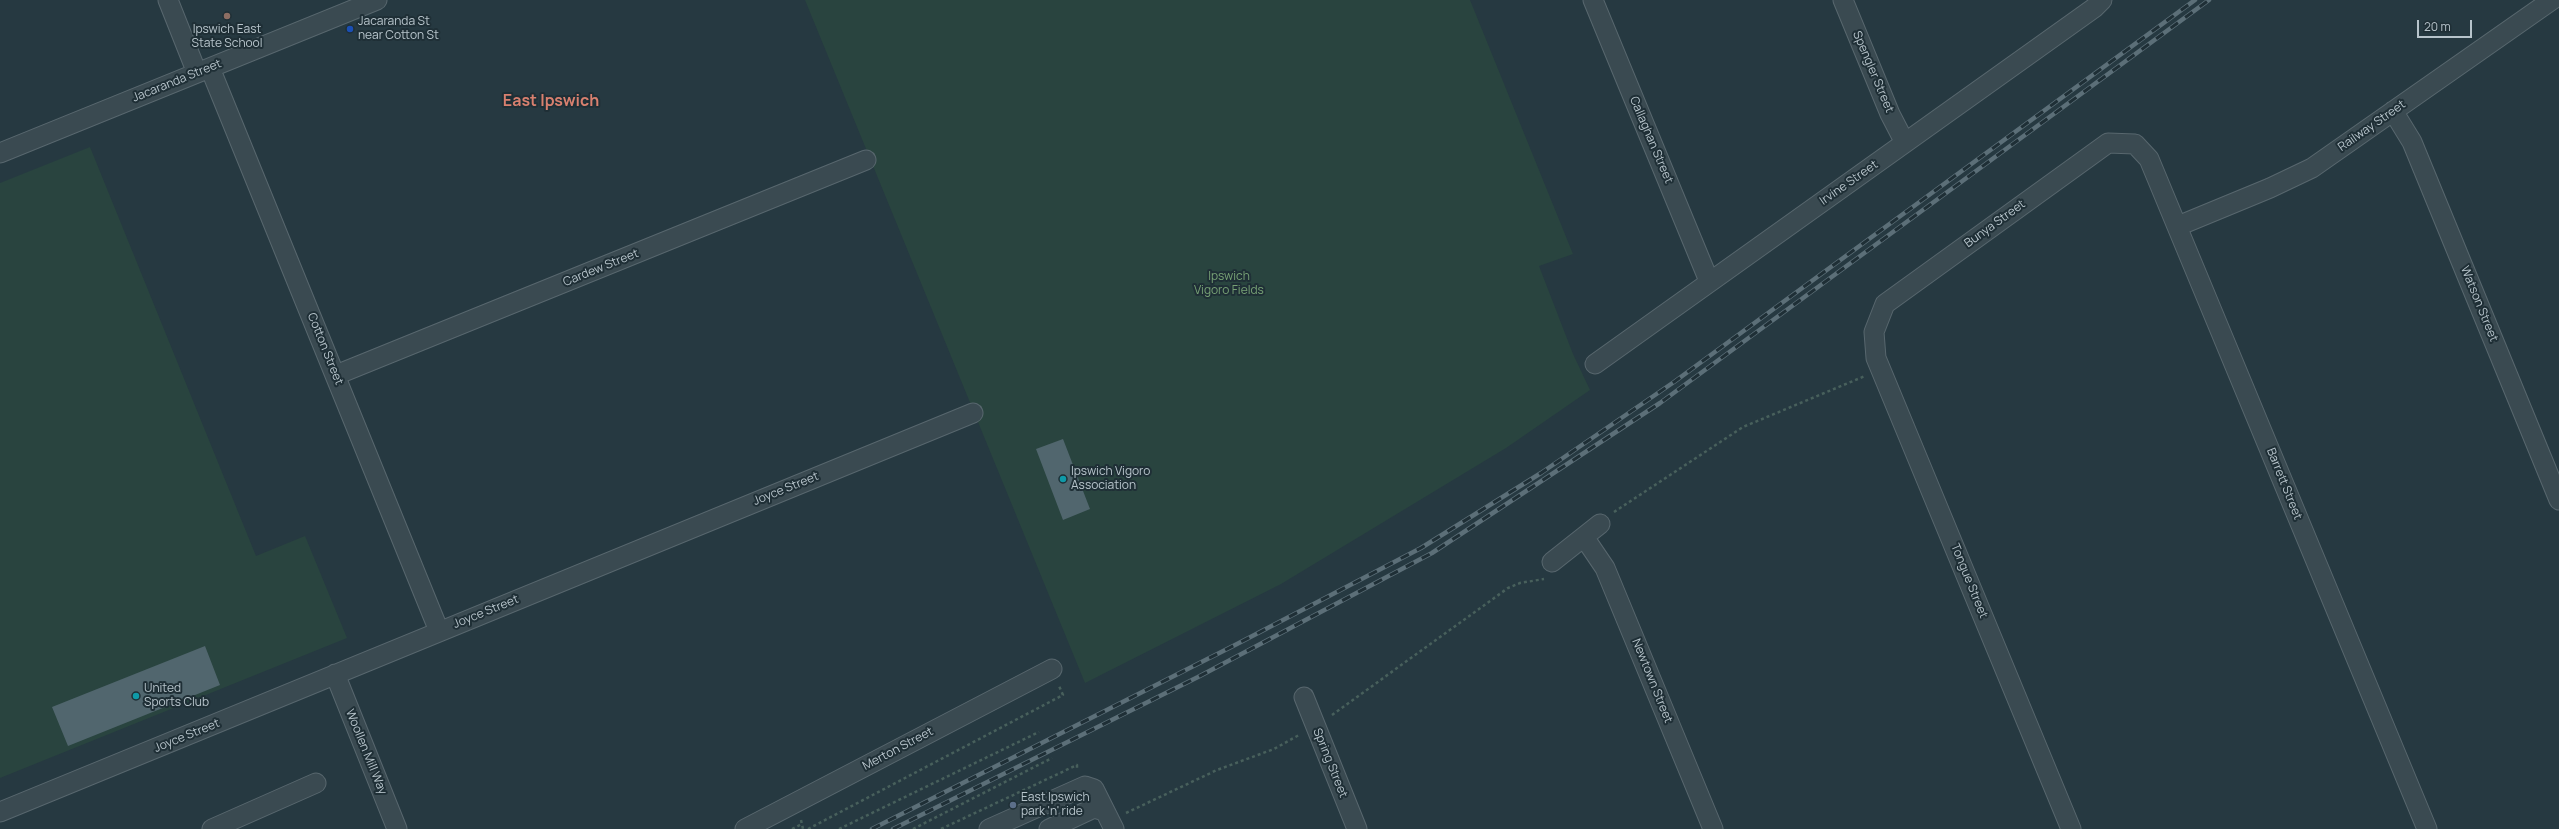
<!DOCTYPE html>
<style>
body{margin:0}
#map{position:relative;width:2559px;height:829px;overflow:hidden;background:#263941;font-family:Manrope,sans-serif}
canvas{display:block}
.scale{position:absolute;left:2417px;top:20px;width:55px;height:18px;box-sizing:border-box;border:2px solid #b7c4cb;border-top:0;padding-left:5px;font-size:12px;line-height:14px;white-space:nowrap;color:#b7c4cb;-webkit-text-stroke:3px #1f2f36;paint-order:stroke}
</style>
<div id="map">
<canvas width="2559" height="829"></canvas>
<div class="scale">20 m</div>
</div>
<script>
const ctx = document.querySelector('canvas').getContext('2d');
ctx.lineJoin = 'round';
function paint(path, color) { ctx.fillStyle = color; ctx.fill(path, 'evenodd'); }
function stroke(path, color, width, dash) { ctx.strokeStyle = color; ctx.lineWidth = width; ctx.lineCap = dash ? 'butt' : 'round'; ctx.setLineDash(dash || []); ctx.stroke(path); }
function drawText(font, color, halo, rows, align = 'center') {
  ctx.font = font + ' Manrope,sans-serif'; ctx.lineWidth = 4; ctx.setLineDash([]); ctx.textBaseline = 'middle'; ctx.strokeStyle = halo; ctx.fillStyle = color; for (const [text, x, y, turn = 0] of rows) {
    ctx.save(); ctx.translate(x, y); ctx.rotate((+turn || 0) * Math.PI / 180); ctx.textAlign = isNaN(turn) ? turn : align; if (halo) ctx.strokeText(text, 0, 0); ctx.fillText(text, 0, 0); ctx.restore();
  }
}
const green = new Path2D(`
 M 805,0 L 1470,0 L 1573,254 L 1539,266 L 1573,354 L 1590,390 L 1506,448 L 1281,584 L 1085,683 Z
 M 90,147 L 256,556 L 305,536 L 347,638 L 0,778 L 0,183 Z`);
const building = new Path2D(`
 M 1063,439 L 1090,509 L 1063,520 L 1036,449 Z
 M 205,646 L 220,685 L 68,746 L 52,707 Z`);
const path = new Path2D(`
 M 1614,512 L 1743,427 L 1865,376
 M 1332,715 L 1508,588 L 1520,583 L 1544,579
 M 1126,813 L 1217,770 L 1274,749 L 1299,735
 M 801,820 L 803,829
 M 792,829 L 802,824
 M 808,829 L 1063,695 L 1059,686
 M 839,829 L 1039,732
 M 913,829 L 1052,758
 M 941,829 L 1077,765 L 1077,770`);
const minor = new Path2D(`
 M 168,0 L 197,73
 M 1593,0 L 1709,281
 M 1843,0 L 1890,114 L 1905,143
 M 210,68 L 439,631
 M 2393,111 L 2412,142 L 2559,500
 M 0,153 L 377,0
 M 2178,226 L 2270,188 L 2312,168 L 2552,0
 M 1595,364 L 2094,8 L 2102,0
 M 336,375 L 866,160
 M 1584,537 L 1605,568 L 1713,829
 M 1552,562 L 1600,524
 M 335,674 L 397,829
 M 1304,697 L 1357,829
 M 0,812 L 973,413
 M 212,829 L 316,783
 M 745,829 L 1052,669
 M 989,829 L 1085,786 L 1094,789 L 1114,829
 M 1049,829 L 1094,808 L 1105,811
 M 2071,829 L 1876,358 L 1874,332 L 1885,304 L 2108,143 L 2135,144 L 2149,159 L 2427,829`);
const rail = new Path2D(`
 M 872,829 L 1237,644 L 1421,548 L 1541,473 L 1674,382 L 2195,0
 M 893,829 L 1198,677 L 1432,553 L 1660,403 L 2209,0`);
const markers = [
 [227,16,4,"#8d6e63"],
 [350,29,4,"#1a4fb4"],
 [1063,479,4,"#0f9aa8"],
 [136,696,4,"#0f9aa8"],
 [1013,805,4,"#5c6f8a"]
];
const poiNames = [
 ["Jacaranda St",358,22],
 ["near Cotton St",358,36],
 ["Ipswich East",227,30,"center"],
 ["State School",227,44,"center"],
 ["Ipswich Vigoro",1071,472],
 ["Association",1071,486],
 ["United",144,689],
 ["Sports Club",144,703],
 ["East Ipswich",1021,798],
 ["park 'n' ride",1021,812]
];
const streetNames = [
 ["Spengler Street",1873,72,67],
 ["Jacaranda Street",177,81,-22],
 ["Railway Street",2372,126,-35],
 ["Callaghan Street",1651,140,67],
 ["Irvine Street",1849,183,-35],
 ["Bunya Street",1995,224,-36],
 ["Cardew Street",601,268,-22],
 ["Watson Street",2479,304,68],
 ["Cotton Street",325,349,68],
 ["Barrett Street",2284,484,68],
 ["Joyce Street",786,489,-22],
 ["Tongue Street",1969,581,68],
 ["Joyce Street",486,612,-22],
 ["Newtown Street",1652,681,68],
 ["Joyce Street",187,736,-22],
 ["Merton Street",898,749,-28],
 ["Woollen Mill Way",366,752,68],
 ["Spring Street",1330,763,68]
];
const parkNames = [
 ["Ipswich",1229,277],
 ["Vigoro Fields",1229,291]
];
const districtNames = [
 ["East Ipswich",551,102]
];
paint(green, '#29443f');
paint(building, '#51666e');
stroke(minor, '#58676e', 21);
stroke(path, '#48605c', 2.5, [3, 3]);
stroke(minor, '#3a4a51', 19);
stroke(rail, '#5c6f78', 4.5);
stroke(rail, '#1f2f36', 3, [9]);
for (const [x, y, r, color] of markers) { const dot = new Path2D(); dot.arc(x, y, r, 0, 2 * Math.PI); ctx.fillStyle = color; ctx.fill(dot); stroke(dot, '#1f2f36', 1.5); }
drawText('12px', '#b7c4cb', '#1f2f36', poiNames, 'left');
drawText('12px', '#b7c4cb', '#1f2f36', streetNames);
drawText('12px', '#77a175', '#1f2f36', parkNames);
drawText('bold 16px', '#d8806f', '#1f2f36', districtNames);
</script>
